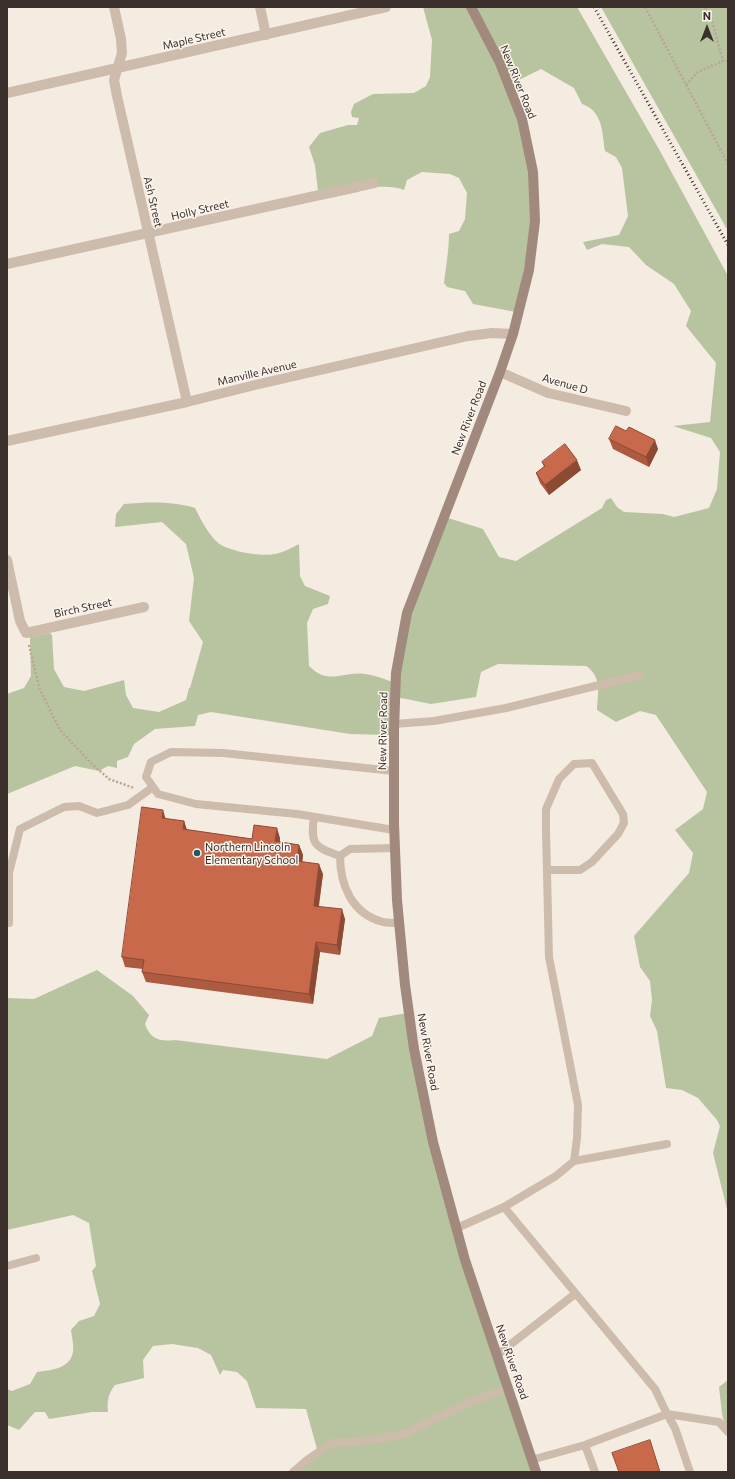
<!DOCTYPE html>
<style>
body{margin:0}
#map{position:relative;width:735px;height:1479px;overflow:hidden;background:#f4ebe1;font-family:Commissioner,sans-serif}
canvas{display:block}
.frame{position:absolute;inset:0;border:8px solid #3b302b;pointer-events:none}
.north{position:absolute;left:687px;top:8px;width:40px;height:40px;-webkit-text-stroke:3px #fbf5ee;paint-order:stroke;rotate:0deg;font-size:11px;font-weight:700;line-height:16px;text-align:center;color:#3b302b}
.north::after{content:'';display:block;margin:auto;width:14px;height:18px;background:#3b302b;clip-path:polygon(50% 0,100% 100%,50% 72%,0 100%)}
</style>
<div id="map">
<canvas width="735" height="1479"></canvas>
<div class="frame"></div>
<div class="north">N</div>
</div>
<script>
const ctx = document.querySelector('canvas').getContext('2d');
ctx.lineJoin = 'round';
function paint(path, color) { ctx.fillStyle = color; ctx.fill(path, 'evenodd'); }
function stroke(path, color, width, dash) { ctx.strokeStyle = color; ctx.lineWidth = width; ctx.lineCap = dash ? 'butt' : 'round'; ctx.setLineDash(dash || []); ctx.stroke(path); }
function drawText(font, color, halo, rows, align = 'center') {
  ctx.font = font + ' Commissioner,sans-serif'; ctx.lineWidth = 3; ctx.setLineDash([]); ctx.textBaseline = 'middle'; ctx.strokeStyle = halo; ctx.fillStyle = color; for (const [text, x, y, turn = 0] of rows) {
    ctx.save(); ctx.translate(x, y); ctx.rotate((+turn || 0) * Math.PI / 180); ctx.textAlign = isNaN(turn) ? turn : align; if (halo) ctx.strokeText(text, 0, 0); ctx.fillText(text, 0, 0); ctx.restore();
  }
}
const green = new Path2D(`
 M 423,7 L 577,7 L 660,151 L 728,276 L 728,1213 L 713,1153 L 720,1126 L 717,1120 L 698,1098 L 682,1090 L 666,1088 L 657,1031 L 650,1016 L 652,1000 L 650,981 L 640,967 L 634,936 L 689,873 L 693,853 L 675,830 L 703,809 L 707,792 L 656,715 L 640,711 L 616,722 L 597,710 C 598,692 602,677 586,666 L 498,664 L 481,672 L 476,697 L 431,704 L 396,697 L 391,735 L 350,734 L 211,712 L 198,715 L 195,726 L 155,729 L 134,744 L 128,757 L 117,761 L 117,768 L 108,766 L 99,771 L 75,766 L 7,794 L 7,694 L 24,688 L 31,676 L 30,637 L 50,633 L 52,635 L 54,669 L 64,687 L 84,691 L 124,680 L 126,695 L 133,708 L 159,712 L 186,700 L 189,688 L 190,688 L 203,642 L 189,621 L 194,578 L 186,544 L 162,522 L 115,527 L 116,514 L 124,504 C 147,502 173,501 195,508 C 201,520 207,532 217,542 C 228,552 266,558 279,553 C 286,551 293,547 299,544 L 300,576 L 305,586 L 330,596 L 328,604 L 313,609 L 307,623 L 309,666 C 329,686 342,671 365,674 C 375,675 386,680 396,683 L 409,615 L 448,518 L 483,529 L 499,557 L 516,561 L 602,508 L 606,500 L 611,498 L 617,507 L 624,512 L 663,514 L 674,517 L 709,508 L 717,489 L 720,452 L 711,438 L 673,426 L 710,422 L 716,363 L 686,326 L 691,311 L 674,284 L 646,265 L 629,247 L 602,244 L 587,250 L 583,242 L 619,235 L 628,216 L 622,168 L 616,157 L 605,151 C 602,132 603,111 582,104 L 574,88 L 541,69 L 509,85 L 519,119 L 531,174 L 532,227 L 516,312 L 473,304 L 465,291 L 447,287 L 444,283 C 446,266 449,250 449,234 L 459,231 L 465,219 L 467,193 L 459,178 L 450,174 L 422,172 L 407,180 L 404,190 C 392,185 369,186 358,192 L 319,200 L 315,165 L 309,147 L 320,133 L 348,125 L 357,125 L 359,118 L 352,117 L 351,112 L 354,104 L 373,94 L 414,93 L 426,86 L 430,77 L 432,40 Z
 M 601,7 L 728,7 L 728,231 Z
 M 97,970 L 133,996 L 149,1015 L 145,1024 C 150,1039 160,1042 175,1040 L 327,1059 L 372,1036 L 379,1018 L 407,1013 L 435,1152 L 537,1472 L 292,1472 L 317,1449 L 306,1409 L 256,1408 L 247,1381 L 237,1372 L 223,1370 L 220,1375 L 211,1355 L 198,1348 L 172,1344 L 153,1346 L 143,1360 L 144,1378 L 115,1385 C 108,1394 107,1401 108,1412 L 92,1412 L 49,1419 L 45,1412 L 35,1412 L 19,1430 L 7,1425 L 7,1389 L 12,1391 L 30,1384 L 37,1372 C 51,1370 70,1369 73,1352 C 74,1346 72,1337 71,1330 L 79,1321 L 94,1316 L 100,1304 L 92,1271 L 96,1266 L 89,1223 L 73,1215 L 7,1230 L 7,998 L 34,999 Z
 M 728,1380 L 728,1438 L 722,1414 L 719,1387 Z`);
const path = new Path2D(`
 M 645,7 L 728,164
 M 705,7 L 712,21 L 723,61 L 728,61
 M 686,85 L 698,72 L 723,61
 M 29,645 L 40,690 L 60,730 L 92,764 L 109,779 L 134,788`);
const lane = new Path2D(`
 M 394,724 L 434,721 L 506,708 L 640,675
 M 394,771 L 223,753 L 171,752 L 151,762 L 146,777 L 158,794 L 196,804 L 297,814 L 394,830
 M 314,817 C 310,845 315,847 340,856
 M 340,856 C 340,885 352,914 383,922 C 388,923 394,923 399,923
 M 340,856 L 350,849 L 395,848
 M 9,923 L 9,873 L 20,829 L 64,807 L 79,806 L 97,813 L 128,805 L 153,787
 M 574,1161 L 667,1144
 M 457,1228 L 504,1207
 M 7,1266 L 36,1258
 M 497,1355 L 575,1294
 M 667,1414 L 719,1422 L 728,1432
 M 667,1414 L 675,1428 L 690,1472
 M 585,1445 L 595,1472
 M 531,1460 L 585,1445 L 667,1414 L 655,1389 L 504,1207 L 556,1176 L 574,1161 L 577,1138 L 578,1105 L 549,957 L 546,831 L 546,809 L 559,779 L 574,764 L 592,763 L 623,814 L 624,823 L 618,834 L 592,862 L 580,870 L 547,870
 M 293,1472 L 307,1460 L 333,1442 L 344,1443 L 378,1439 L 407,1433 L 468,1403 L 508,1388`);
const street = new Path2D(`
 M 114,7 L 121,39 L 122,53 L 114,80 L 117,96 L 187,402
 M 260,7 L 266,35
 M 7,93 L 386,7
 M 7,264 L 374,183
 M 500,372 L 548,393 L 626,411
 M 7,441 L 187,402 L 255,385 L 468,336 L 492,333 L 513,334
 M 7,560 L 20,621 L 26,633 L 144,607`);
const secondary = new Path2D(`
 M 471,7 L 500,63 L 522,119 L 533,172 L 535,221 L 529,270 L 513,334 L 500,372 L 407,613 L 396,673 L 394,730 L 394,824 L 397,900 L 405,985 L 414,1049 L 433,1142 L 465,1260 L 536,1472`);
const rail = new Path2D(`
 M 594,7 L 728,245`);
const wall = new Path2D(`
 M 609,439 L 658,449 L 649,467 L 613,449 Z
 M 542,462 L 581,470 L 549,495 L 540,483 L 536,473 L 544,467 Z
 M 166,819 L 184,821 L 187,830 L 252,839 L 280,838 L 280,842 L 299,845 L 303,855 L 302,862 L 323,874 L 319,906 L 345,919 L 340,955 L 320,952 L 313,1004 L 146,982 L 142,972 L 143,969 L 125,967 L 122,957 Z`);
const shadedWall = new Path2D(`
 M 655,440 L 658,449 L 649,467 L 646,457 Z
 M 577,460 L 581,470 L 549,495 L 545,485 Z
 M 163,810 L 166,820 L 162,818 Z
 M 184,821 L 187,831 L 183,829 Z
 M 277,828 L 280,838 L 278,851 L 275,841 Z
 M 299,845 L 303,855 L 301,871 L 297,861 Z
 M 319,864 L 323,874 L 317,915 L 314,906 Z
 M 342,909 L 345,919 L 340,955 L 337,945 Z
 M 316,942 L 320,952 L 313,1004 L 309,994 Z`);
const building = new Path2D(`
 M 616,426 L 626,431 L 629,427 L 655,440 L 646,457 L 609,439 Z
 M 565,444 L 577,460 L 545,485 L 536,473 L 545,466 L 542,462 Z
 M 142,807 L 163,810 L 162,818 L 184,821 L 183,829 L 252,839 L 254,825 L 277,828 L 275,841 L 299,845 L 297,861 L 319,864 L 314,906 L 342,909 L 337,945 L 316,942 L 309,994 L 142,972 L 144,960 L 122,957 Z
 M 650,1440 L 660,1472 L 619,1472 L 612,1453 Z`);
const markers = [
 [197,853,4,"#1f5a5e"]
];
const streetNames = [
 ["Maple Street",194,39,-13],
 ["New River Road",518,82,68],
 ["Ash Street",153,202,77],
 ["Holly Street",200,210,-13],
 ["Manville Avenue",257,373,-13],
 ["Avenue D",565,384,16],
 ["New River Road",469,418,-69],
 ["Birch Street",83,608,-12],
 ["New River Road",383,731,-89],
 ["New River Road",428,1052,80],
 ["New River Road",512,1362,71]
];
const poiNames = [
 ["Northern Lincoln",205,847],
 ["Elementary School",205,860]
];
paint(green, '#b8c4a0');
stroke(path, '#b9a596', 2.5, [2, 2]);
stroke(lane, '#cdbbac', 8);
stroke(street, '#cdbbac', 10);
stroke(secondary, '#a18a7d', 10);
stroke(rail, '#3b302b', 3, [1, 3]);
paint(wall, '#ac5a40');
paint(shadedWall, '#8c4a34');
paint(building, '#c8694b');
stroke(building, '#8c4a34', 1);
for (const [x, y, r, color] of markers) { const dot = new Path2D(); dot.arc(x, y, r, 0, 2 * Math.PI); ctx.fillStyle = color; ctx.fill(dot); stroke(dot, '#fbf5ee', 1.5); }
drawText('11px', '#3b302b', '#fbf5ee', streetNames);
drawText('11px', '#3b302b', '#fbf5ee', poiNames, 'left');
</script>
